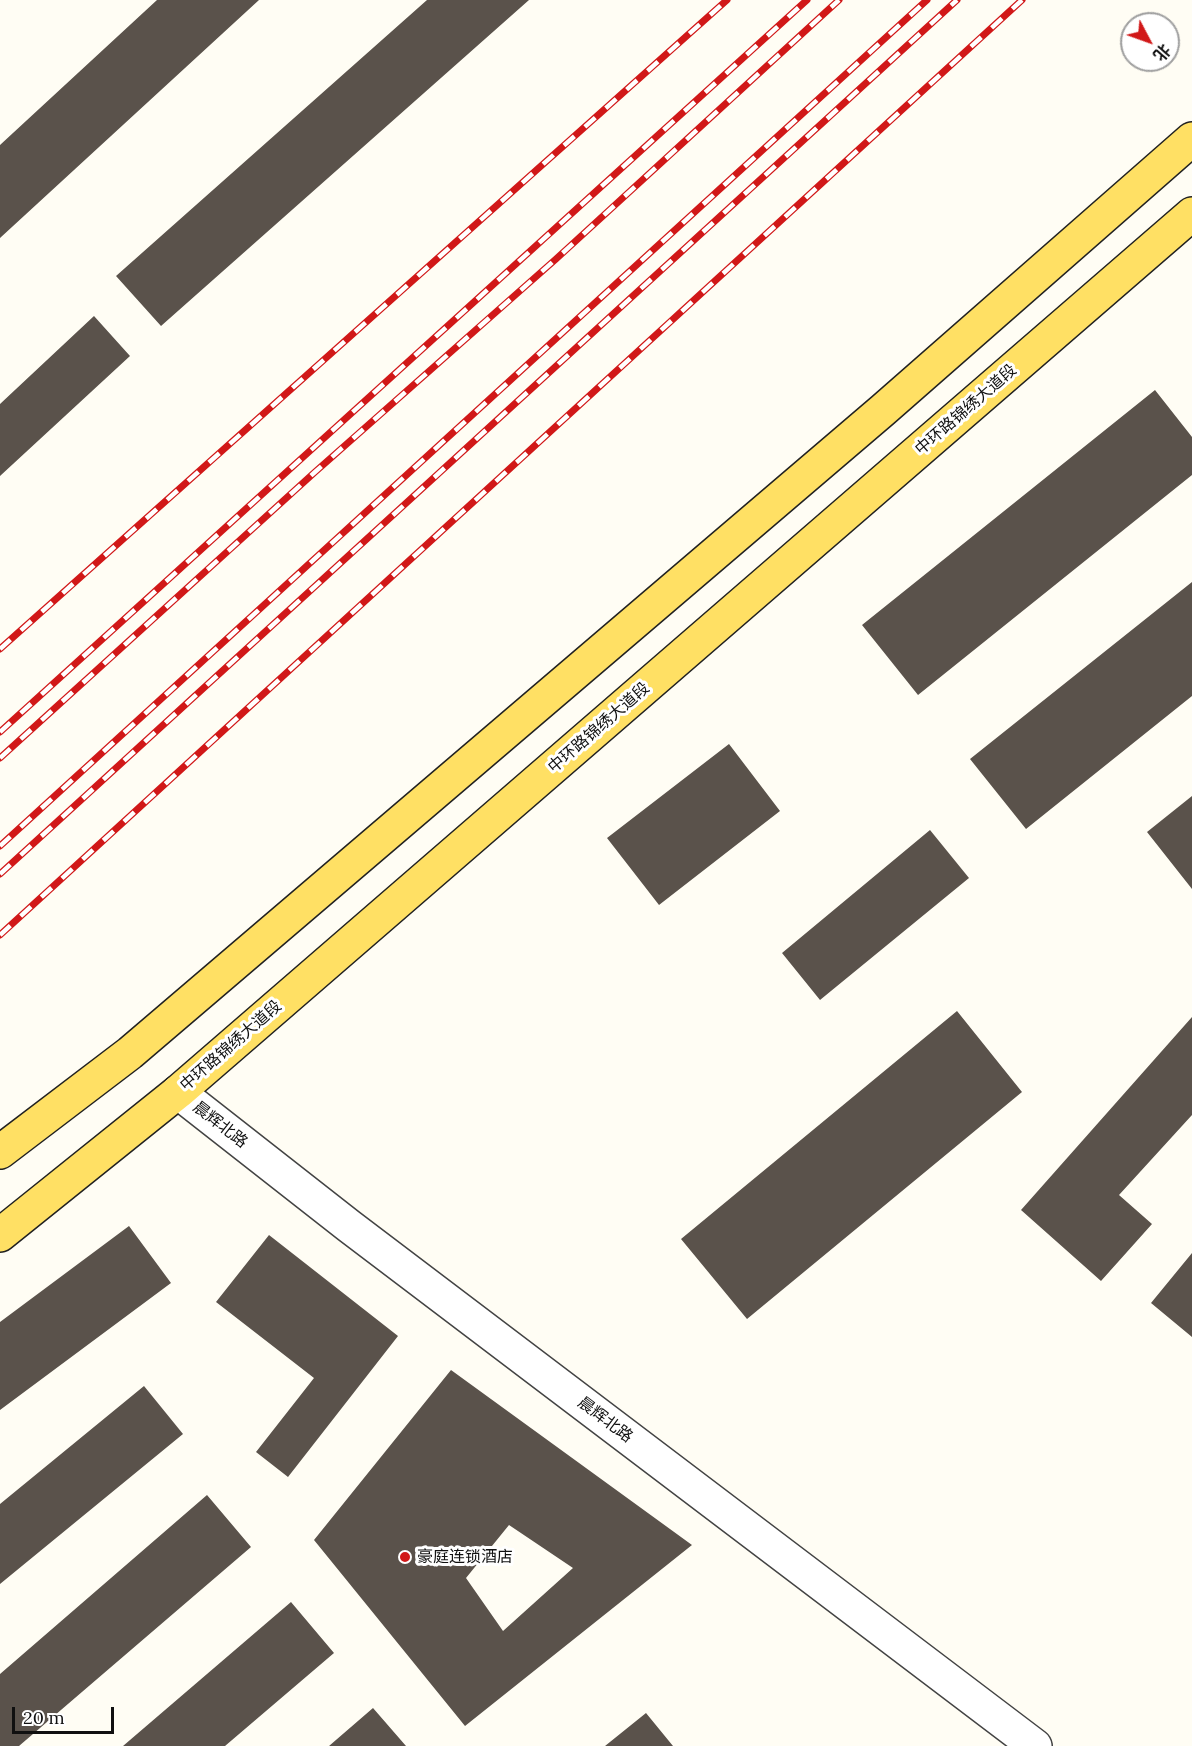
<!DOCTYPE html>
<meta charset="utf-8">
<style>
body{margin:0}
#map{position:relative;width:1192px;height:1746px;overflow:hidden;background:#fffdf4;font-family:Lora,"Noto Sans SC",serif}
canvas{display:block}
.north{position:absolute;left:1120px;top:12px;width:60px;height:60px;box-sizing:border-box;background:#fff;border:2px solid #9f9f9f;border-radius:50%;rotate:131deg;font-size:16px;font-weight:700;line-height:24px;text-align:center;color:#101010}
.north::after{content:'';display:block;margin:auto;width:21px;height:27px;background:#d11818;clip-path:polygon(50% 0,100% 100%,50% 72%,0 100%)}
.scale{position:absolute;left:12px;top:1707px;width:102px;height:27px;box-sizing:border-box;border:3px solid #101010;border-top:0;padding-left:8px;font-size:18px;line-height:21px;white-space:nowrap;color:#101010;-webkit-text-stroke:4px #fff;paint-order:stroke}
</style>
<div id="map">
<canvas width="1192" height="1746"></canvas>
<div class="north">北</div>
<div class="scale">20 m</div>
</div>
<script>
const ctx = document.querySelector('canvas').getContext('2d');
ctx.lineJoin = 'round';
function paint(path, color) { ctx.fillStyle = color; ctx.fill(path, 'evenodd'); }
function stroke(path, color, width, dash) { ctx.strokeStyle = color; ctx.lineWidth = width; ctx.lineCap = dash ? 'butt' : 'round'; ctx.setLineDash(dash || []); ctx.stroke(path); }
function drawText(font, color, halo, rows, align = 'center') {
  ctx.font = font + ' Lora,"Noto Sans SC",serif'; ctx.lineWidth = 6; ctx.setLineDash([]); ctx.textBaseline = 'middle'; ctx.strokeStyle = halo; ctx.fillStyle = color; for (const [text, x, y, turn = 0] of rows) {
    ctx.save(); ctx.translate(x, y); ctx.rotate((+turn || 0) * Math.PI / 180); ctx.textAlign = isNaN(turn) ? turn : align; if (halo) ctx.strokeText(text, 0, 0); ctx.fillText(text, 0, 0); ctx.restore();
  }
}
const building = new Path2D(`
 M 157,0 L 259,0 L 0,238 L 0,145 Z
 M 427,0 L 529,0 L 161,326 L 116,276 Z
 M 94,316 L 130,356 L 0,476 L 0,404 Z
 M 1155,390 L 1192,437 L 1192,475 L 918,695 L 862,625 Z
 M 1192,582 L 1192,696 L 1026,829 L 970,759 Z
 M 729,744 L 780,811 L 659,905 L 607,838 Z
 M 1192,796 L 1192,889 L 1147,832 Z
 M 930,830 L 969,878 L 820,1000 L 782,953 Z
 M 957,1011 L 1022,1092 L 747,1319 L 681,1239 Z
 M 1192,1017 L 1192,1115 L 1119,1195 L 1152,1224 L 1101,1281 L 1021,1210 Z
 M 129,1226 L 171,1283 L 0,1410 L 0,1322 Z
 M 269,1235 L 398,1336 L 288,1477 L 256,1452 L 314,1378 L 216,1302 Z
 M 1192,1253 L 1192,1337 L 1151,1303 Z
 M 451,1370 L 692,1545 L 465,1726 L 314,1540 ZM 509,1525 L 573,1568 L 503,1631 L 466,1578 Z
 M 144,1386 L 183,1434 L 0,1584 L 0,1504 Z
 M 207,1495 L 251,1547 L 19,1746 L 0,1746 L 0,1674 Z
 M 291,1602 L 334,1653 L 225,1746 L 123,1746 Z
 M 373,1708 L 406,1746 L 329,1746 Z
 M 646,1713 L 673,1746 L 605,1746 Z`);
const tertiary = new Path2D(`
 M 178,1092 L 349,1226 L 1035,1746`);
const primary = new Path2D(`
 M 0,1152 L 130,1053 L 883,410 L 1192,139
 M 0,1235 L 178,1092 L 1192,214`);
const rail = new Path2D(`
 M 0,649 L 727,0
 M 0,732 L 807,0
 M 0,758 L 315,472 L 556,259 L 839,0
 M 0,846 L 927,0
 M 0,874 L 957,0
 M 0,935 L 1022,0`);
const markers = [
 [405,1557,6,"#d11818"]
];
const streetNames = [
 ["中环路锦绣大道段",966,410,-41],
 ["中环路锦绣大道段",599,728,-41],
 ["中环路锦绣大道段",231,1046,-41],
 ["晨辉北路",220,1125,38],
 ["晨辉北路",605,1420,37]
];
const poiNames = [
 ["豪庭连锁酒店",417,1557]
];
paint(building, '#5a524b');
stroke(tertiary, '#434343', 36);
stroke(primary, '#212121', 36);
stroke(tertiary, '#fff', 33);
stroke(primary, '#ffe064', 33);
stroke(rail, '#d11818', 7);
stroke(rail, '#fff', 4.5, [14]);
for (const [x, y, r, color] of markers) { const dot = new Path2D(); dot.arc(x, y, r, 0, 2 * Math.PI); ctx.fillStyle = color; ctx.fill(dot); stroke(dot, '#fff', 2); }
drawText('16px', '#101010', '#fff', streetNames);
drawText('16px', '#101010', '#fff', poiNames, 'left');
</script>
